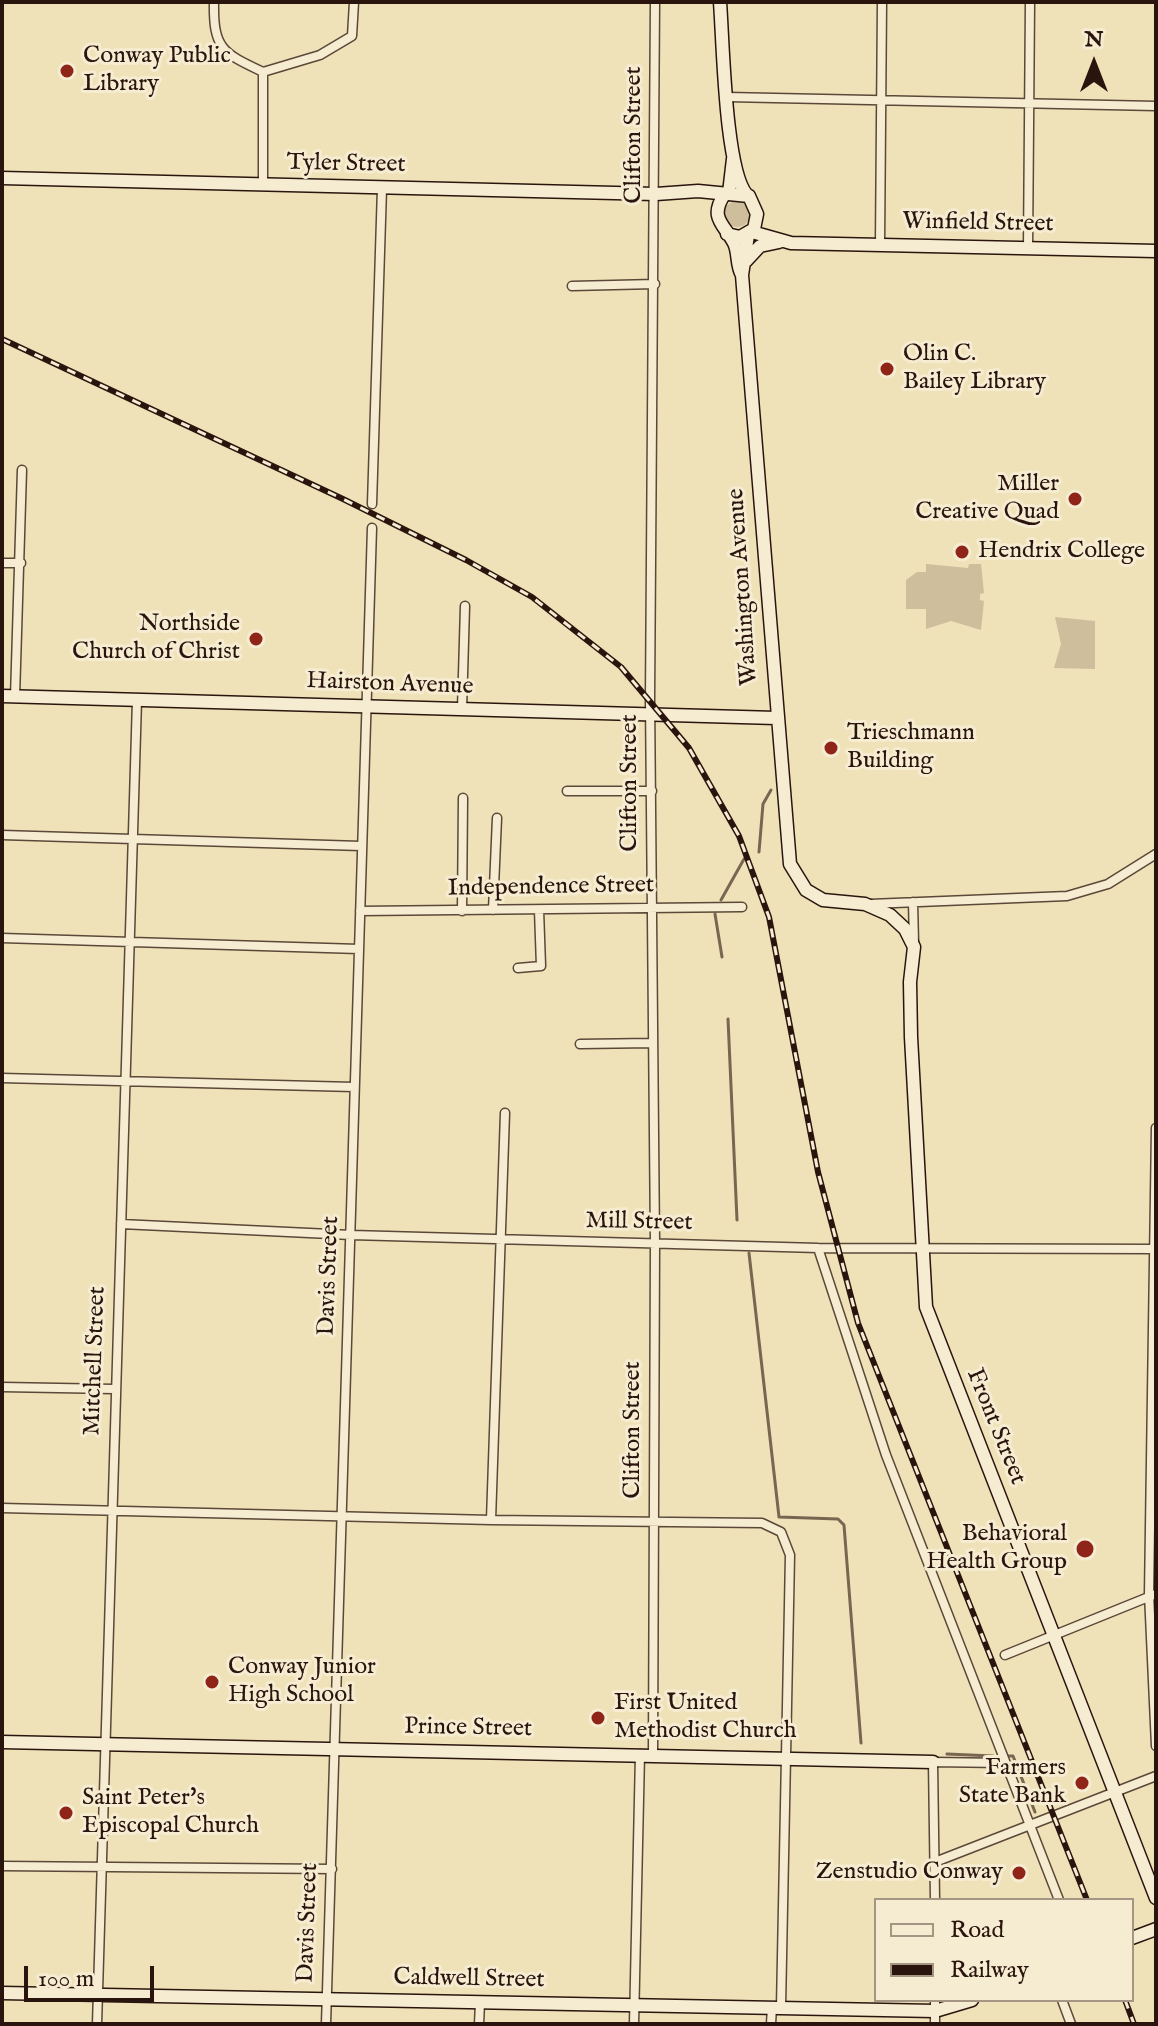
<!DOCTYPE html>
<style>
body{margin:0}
#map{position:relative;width:1158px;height:2026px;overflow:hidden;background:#efe1b8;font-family:"IM FELL English",serif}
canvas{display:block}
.frame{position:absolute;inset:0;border:4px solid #2a150e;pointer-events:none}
.legend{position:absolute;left:874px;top:1898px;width:260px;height:104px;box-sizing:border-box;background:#f5ecd1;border:2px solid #a49683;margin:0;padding:10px 14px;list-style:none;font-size:24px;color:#2a150e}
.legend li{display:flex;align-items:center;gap:16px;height:40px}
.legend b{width:40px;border:2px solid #a49683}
.north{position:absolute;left:1054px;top:24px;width:80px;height:80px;-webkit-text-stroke:6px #f5ecd1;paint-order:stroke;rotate:0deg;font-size:22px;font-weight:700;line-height:32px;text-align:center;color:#2a150e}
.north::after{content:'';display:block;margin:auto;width:28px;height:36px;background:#2a150e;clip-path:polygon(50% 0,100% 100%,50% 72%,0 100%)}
.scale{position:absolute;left:24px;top:1966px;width:130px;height:36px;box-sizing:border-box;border:4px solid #2a150e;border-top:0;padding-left:10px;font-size:24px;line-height:28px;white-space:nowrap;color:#2a150e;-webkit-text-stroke:6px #f5ecd1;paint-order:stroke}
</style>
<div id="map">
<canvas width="1158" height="2026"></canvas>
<div class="frame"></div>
<ul class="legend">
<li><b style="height:10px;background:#f5ecd1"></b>Road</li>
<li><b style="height:10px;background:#2a150e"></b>Railway</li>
</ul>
<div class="north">N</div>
<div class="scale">100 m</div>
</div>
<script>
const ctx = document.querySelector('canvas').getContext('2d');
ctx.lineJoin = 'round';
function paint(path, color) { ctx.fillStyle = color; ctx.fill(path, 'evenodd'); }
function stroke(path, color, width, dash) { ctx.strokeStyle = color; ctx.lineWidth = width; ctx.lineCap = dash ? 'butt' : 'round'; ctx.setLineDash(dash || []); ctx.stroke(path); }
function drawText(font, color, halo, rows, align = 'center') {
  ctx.font = font + ' "IM FELL English",serif'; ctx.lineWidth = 6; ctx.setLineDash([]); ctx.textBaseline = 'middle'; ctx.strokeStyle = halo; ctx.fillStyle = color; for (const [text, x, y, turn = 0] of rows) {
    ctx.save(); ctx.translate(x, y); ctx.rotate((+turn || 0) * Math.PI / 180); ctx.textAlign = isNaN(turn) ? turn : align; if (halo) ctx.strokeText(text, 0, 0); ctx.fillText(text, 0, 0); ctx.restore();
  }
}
const green = new Path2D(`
 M724 214a13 13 0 1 1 26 0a13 13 0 1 1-26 0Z
 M 926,564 L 968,568 L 969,564 L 981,564 L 984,593 L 980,594 L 980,600 L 984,601 L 981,630 L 951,621 L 926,629 L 926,609 L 906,609 L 906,580 L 917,572 L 926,572 Z
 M 1055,617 L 1095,621 L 1095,669 L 1054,668 L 1061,644 Z`);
const stream = new Path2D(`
 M 759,852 L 763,804 L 771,790
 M 721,900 L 744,859
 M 715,914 L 722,957
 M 728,1019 L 737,1220
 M 749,1253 L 779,1517 L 838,1519 L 844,1525 L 861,1743
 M 947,1754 L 993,1756
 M 1008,1756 L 1013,1756 L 1035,1812`);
const street = new Path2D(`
 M 214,2 C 213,49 223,53 263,72
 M 263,72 L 320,55 L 352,36 L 354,2
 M 727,97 L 1156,106
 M 263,185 L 263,72
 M 880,244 L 882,2
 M 1028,248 L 1030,2
 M 572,286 L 655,284
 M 372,504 L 382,188
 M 2,563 L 21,563
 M 15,697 L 22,470
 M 462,709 L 465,606
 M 567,791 L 652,791
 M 2,835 L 361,846
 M 913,902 L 914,943
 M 870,904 L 1067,896 L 1108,884 L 1156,854
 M 493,910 L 497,818
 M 360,911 L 742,907
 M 462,911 L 463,798
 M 2,938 L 359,949
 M 518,968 L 541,966 L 539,910
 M 580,1044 L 652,1043
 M 2,1078 L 354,1087
 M 1156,1128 L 1149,1594 L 1156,1746
 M 121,1224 L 351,1235 L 818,1248 L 1156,1249
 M 818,1248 L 886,1455 L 1059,1900
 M 2,1387 L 114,1389
 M 2,1508 L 491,1520 L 762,1523 L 781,1532 L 790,1555 L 781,2007
 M 491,1520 L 505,1113
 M 1005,1655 L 1156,1594
 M 653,1755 L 655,1243 L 650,699 L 655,2
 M 935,1862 L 1156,1776
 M 2,1866 L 332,1869
 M 935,1900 L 933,1762 L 1003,1763
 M 1062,2000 L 1071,2024
 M 97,2024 L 137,700
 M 326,2024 L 372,528
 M 479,2024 L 480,2003
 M 634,2024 L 640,1754
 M 771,2024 L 772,2007
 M 935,2024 L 935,2000`);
const secondary = new Path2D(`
 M 720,2 C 723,40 725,171 747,195
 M 2,178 L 656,194 L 698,191 L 749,196 L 757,214 L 754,229 L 740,237 L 727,234
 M 729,193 L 733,159
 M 724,195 C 709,218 724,224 734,243 C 739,253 736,265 742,275 L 790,864 L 806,890 L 823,900 L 865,904 L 890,915 L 905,929 L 914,947 L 910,982 L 911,1037 L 926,1307 L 1156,1898
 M 752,232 L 791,243 L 1156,251
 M 746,261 L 760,246 L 779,242
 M 742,275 L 748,235
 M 2,696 L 776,718
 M 2,1742 L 933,1762
 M 1132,1938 L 1156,1929
 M 2,1993 L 935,2011 L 972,2000`);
const rail = new Path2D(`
 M 2,339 L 343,499 L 466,560 L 532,597 L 621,667 L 689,748 L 739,836 L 769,917 L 818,1172 L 858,1323 L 1087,1900
 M 1125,2000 L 1134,2024`);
const markers = [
 [67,71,8,"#8f2418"],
 [887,369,8,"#8f2418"],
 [1075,499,8,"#8f2418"],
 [962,552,8,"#8f2418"],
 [256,639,8,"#8f2418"],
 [831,748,8,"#8f2418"],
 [1085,1549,10,"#8f2418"],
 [212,1682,8,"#8f2418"],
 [598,1718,8,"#8f2418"],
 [1082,1783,8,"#8f2418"],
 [66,1813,8,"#8f2418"],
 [1019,1873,8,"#8f2418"]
];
const poiNames = [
 ["Conway Public",83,57],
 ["Library",83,85],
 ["Olin C.",903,355],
 ["Bailey Library",903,383],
 ["Miller",1059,485,"right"],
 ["Creative Quad",1059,513,"right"],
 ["Hendrix College",978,552],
 ["Northside",240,625,"right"],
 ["Church of Christ",240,653,"right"],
 ["Trieschmann",847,734],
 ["Building",847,762],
 ["Behavioral",1067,1535,"right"],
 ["Health Group",1067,1563,"right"],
 ["Conway Junior",228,1668],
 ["High School",228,1696],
 ["First United",614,1704],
 ["Methodist Church",614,1732],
 ["Farmers",1066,1769,"right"],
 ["State Bank",1066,1797,"right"],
 ["Saint Peter's",82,1799],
 ["Episcopal Church",82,1827],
 ["Zenstudio Conway",1003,1873,"right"]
];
const streetNames = [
 ["Clifton Street",635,135,-90],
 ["Tyler Street",346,165,1],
 ["Winfield Street",978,224,1],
 ["Washington Avenue",744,587,-94],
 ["Hairston Avenue",390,685,2],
 ["Clifton Street",631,783,-90],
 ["Independence Street",551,888,-1],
 ["Mill Street",639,1223,1],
 ["Davis Street",330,1276,-88],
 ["Mitchell Street",96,1361,-88],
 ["Front Street",995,1427,68],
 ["Clifton Street",634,1430,-90],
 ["Prince Street",468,1729,1],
 ["Davis Street",309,1923,-88],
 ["Caldwell Street",469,1980,1]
];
paint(green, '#cebe9b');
stroke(stream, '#786651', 3);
stroke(street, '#5b4838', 11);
stroke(secondary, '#2a150e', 15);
stroke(street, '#f5ecd1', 8);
stroke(secondary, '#f5ecd1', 12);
stroke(rail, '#2a150e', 6);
stroke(rail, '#f5ecd1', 3, [9]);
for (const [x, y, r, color] of markers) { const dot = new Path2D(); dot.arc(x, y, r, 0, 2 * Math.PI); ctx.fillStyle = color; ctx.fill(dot); stroke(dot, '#f5ecd1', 3); }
drawText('24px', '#2a150e', '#f5ecd1', poiNames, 'left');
drawText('24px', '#2a150e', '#f5ecd1', streetNames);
</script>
